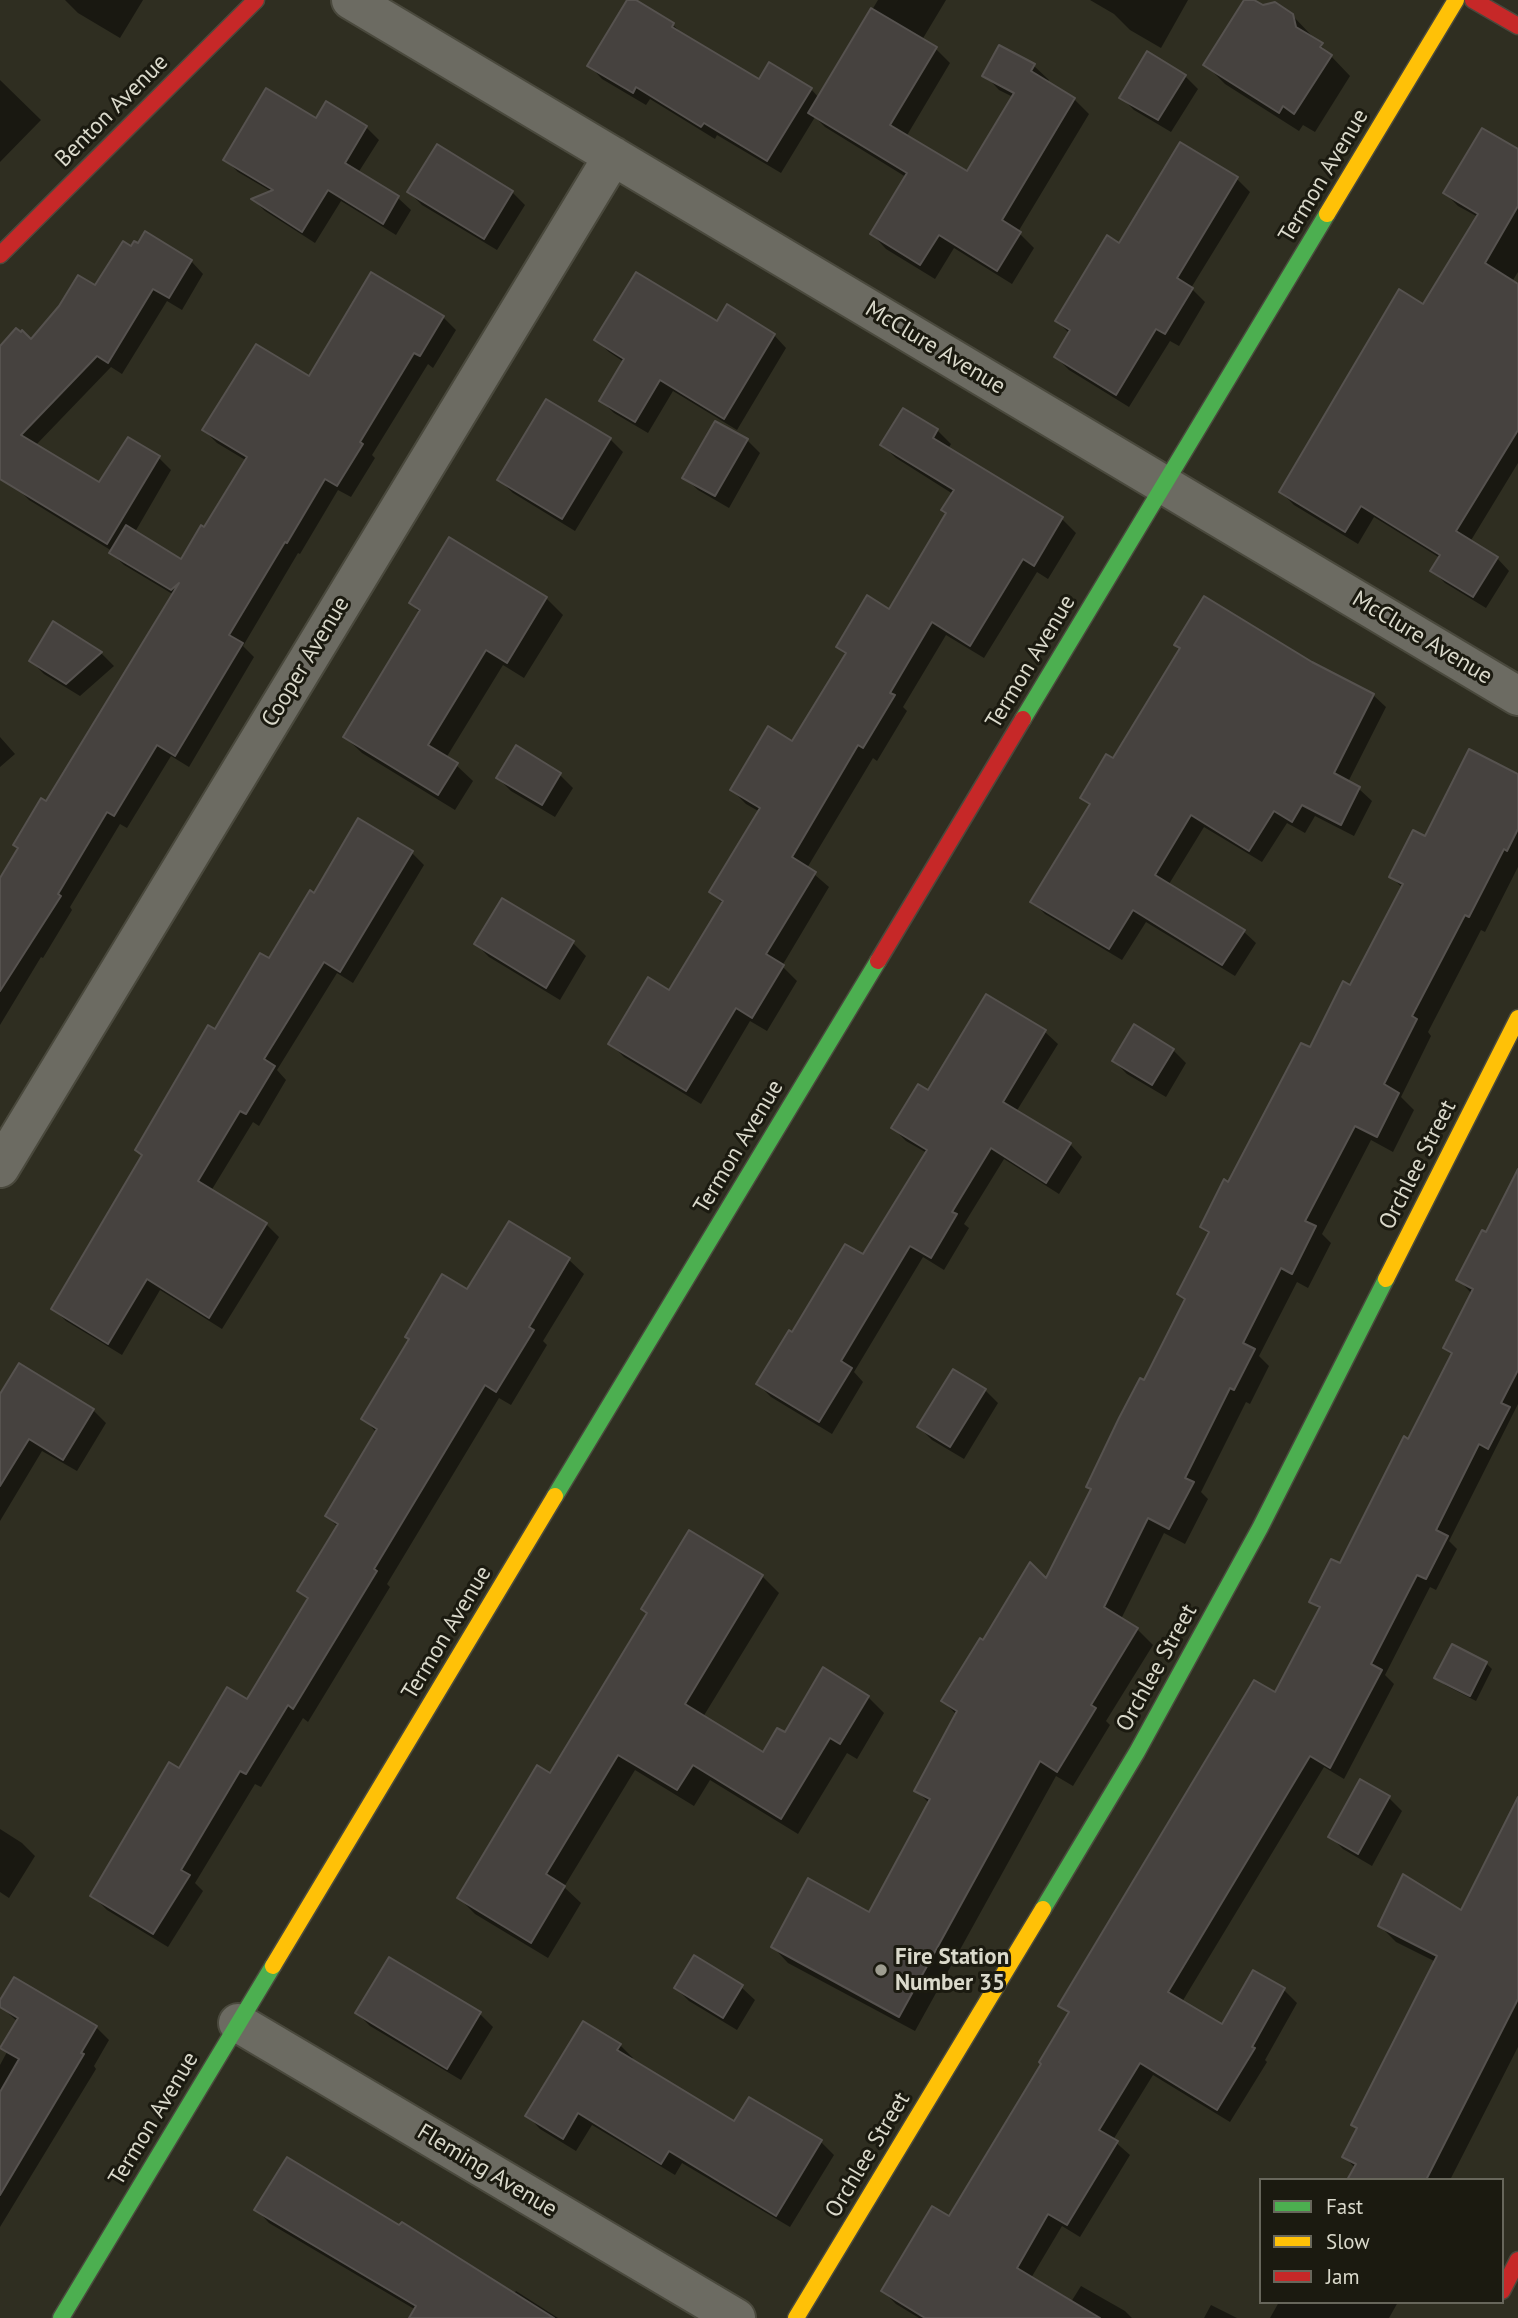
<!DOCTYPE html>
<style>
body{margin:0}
#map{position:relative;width:1518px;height:2318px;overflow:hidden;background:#2f2e21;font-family:"PT Sans",sans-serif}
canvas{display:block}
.legend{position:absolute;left:1259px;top:2178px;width:245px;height:126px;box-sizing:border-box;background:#1b1a10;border:2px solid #67665b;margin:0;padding:9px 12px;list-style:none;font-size:21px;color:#dad9cb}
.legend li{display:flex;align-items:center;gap:14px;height:35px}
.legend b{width:35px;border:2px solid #67665b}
</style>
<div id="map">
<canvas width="1518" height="2318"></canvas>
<ul class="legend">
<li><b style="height:9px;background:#4caf50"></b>Fast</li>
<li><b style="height:9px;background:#ffc107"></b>Slow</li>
<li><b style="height:9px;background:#c62828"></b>Jam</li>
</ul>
</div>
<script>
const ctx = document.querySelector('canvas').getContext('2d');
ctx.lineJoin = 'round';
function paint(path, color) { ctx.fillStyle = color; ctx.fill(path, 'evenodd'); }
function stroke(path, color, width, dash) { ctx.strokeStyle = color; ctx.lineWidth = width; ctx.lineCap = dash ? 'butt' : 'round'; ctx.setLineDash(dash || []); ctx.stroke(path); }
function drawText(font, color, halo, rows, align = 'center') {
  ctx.font = font + ' "PT Sans",sans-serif'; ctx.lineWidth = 6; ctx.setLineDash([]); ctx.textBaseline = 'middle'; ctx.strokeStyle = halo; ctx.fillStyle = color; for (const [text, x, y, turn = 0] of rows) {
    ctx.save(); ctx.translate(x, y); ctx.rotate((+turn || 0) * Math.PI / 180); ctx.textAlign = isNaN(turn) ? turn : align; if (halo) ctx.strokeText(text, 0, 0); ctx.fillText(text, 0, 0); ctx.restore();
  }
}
const shadow = new Path2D(`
 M 65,0 L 143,0 L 120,38 L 78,13 Z
 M 629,0 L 633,0 L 673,25 L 684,35 L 759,81 L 811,89 L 819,98 L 878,0 L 946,0 L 922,40 L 936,49 L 950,63 L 906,137 L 967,174 L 1013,97 L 999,90 L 985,75 L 1034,66 L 1049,80 L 1047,83 L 1074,99 L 1089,114 L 1018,232 L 1034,248 L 1012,284 L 954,248 L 935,279 L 886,249 L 872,234 L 906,177 L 825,127 L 815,117 L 781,173 L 717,135 L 715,139 L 650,99 L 646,105 L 602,79 L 589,65 Z
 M 1090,0 L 1188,0 L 1161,48 L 1130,30 L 1114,14 Z
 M 1246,0 L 1251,0 L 1263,7 L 1292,15 L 1350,76 L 1315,132 L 1303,125 L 1299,131 L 1225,84 L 1205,64 Z
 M 1185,76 L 1198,89 L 1171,132 L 1134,110 L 1121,97 Z
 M 0,80 L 41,120 L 0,162 Z
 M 316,120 L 366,127 L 379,140 L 358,173 L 398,198 L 411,210 L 396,235 L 341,201 L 315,243 L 265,211 L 254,200 L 272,192 L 238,172 L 225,159 Z
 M 1518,151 L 1518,272 L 1486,324 L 1518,343 L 1518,463 L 1470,542 L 1497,558 L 1509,571 L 1486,608 L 1445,583 L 1432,570 L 1440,558 L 1374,517 L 1358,544 L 1294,505 L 1281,492 L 1423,306 L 1478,217 L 1458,206 L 1445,193 Z
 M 1237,179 L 1250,192 L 1191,288 L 1205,302 L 1179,346 L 1170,341 L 1129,407 L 1069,370 L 1056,357 L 1070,334 L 1057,321 Z
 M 409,192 L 512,192 L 525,205 L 497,250 L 422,205 Z
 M 132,249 L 191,261 L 203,274 L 182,310 L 167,301 L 122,374 L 111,367 L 35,446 L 99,485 L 159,458 L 171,470 L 135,532 L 182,561 L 205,529 L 247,461 L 217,443 L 204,430 L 443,317 L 456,330 L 433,368 L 428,364 L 372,455 L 375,458 L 351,497 L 338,490 L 300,554 L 298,553 L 243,646 L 254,657 L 189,767 L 171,756 L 127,828 L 120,824 L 70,907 L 72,910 L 43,958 L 41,957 L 0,1025 L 0,881 L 174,595 L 124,565 L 111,553 L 112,551 L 29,500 L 0,471 L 0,355 L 32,342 L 96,288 Z
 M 727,307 L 774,335 L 786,348 L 737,430 L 673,391 L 648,433 L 614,413 L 601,401 L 624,362 L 609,352 L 596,340 L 717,323 Z
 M 937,430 L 951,444 L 948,449 L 1062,519 L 1076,533 L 1048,579 L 1037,572 L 984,658 L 946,635 L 903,707 L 907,711 L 877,761 L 873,758 L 807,868 L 829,887 L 782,966 L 797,981 L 767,1031 L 750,1021 L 701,1104 L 624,1057 L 611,1044 L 670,992 L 723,904 L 712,892 L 760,812 L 746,804 L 732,790 L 793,743 L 846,655 L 838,646 L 890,611 L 948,514 L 953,494 L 896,458 L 882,445 Z
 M 610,439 L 623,452 L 575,531 L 513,493 L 499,480 Z
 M 747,440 L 760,453 L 729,508 L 698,490 L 684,477 Z
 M 546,598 L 563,615 L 524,678 L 503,665 L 446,758 L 456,765 L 473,781 L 455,810 L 362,753 L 345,737 L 420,613 L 411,603 Z
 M 53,624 L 101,653 L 114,666 L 80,696 L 44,674 L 31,661 Z
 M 1176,645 L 1311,664 L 1373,695 L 1386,707 L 1348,782 L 1359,789 L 1372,801 L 1354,836 L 1315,816 L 1305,833 L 1287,823 L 1262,862 L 1204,827 L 1169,884 L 1243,931 L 1256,943 L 1235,976 L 1146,922 L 1122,960 L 1045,914 L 1032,901 L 1091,806 L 1082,798 L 1114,761 L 1181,649 Z
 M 0,737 L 15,754 L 0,767 Z
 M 516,747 L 560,775 L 573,788 L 555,817 L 511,791 L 498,778 Z
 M 1518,776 L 1518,867 L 1485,932 L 1481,930 L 1428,1032 L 1431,1036 L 1401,1097 L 1414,1110 L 1393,1152 L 1371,1140 L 1322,1234 L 1331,1243 L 1308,1288 L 1297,1282 L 1259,1356 L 1269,1366 L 1250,1404 L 1246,1402 L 1201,1492 L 1208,1499 L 1185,1544 L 1164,1533 L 1121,1619 L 1137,1629 L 1153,1645 L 1106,1721 L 1110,1725 L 1073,1786 L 1056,1776 L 915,2031 L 788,1963 L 773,1947 L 870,1914 L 930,1804 L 916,1790 L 957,1715 L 943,1701 L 983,1642 L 1047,1581 L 1092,1491 L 1088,1486 L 1186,1301 L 1179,1293 L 1209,1234 L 1202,1227 L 1351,987 L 1403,888 L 1391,877 L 1426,838 Z
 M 412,853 L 424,865 L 353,983 L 337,973 L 277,1070 L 286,1080 L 259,1126 L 253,1122 L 211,1191 L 266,1224 L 279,1237 L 222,1329 L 160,1290 L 122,1355 L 66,1321 L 54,1309 L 215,1031 L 270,961 L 315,895 Z
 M 573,943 L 586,956 L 560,1000 L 489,957 L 476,944 Z
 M 1045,1032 L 1058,1044 L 1016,1112 L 1070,1144 L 1082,1157 L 1059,1194 L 1004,1159 L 964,1224 L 969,1228 L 944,1270 L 923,1257 L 854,1372 L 863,1382 L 832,1434 L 771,1397 L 758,1384 L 793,1334 L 863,1257 L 927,1153 L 906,1141 L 893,1128 L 929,1092 Z
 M 1173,1050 L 1186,1063 L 1166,1097 L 1127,1074 L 1114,1061 Z
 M 1518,1176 L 1518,1404 L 1449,1541 L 1457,1549 L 1436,1590 L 1430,1587 L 1385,1675 L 1394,1684 L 1344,1779 L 1324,1767 L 1182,2002 L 1223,2027 L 1253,1972 L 1284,1990 L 1297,2003 L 1265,2060 L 1267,2062 L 1230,2122 L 1153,2075 L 1113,2140 L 1130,2155 L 1080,2237 L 1062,2226 L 1031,2278 L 1071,2302 L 1081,2286 L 1125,2311 L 1132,2318 L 919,2318 L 896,2304 L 883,2291 L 949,2218 L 1043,2064 L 1070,2015 L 1060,2005 L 1275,1695 L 1320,1610 L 1312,1601 L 1341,1565 L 1453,1355 L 1445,1348 L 1471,1293 L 1459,1280 L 1487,1235 Z
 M 509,1223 L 569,1260 L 584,1274 L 543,1341 L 547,1345 L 511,1405 L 499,1398 L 387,1584 L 390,1587 L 308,1722 L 303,1718 L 261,1787 L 255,1784 L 195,1883 L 203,1891 L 168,1947 L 107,1910 L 93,1896 L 180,1770 L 248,1702 L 309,1600 L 299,1591 L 338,1527 L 327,1516 L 377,1433 L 363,1418 L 467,1292 Z
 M 985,1390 L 998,1403 L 964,1459 L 932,1440 L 919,1427 Z
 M 0,1398 L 93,1410 L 106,1423 L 77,1471 L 42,1451 L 0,1521 Z
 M 762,1576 L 779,1593 L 703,1717 L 764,1754 L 785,1734 L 868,1697 L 884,1713 L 857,1759 L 847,1753 L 798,1834 L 710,1780 L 694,1806 L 635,1770 L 564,1887 L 581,1903 L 548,1958 L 475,1914 L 459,1898 L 550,1775 Z
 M 1486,1663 L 1492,1669 L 1476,1701 L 1445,1685 L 1439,1679 Z
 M 1360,1782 L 1389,1798 L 1402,1811 L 1372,1866 L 1343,1849 L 1330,1836 Z
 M 0,1829 L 22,1843 L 35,1856 L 9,1898 L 0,1892 Z
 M 1518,1849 L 1518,2047 L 1450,2180 L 1349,2180 L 1355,2168 L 1344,2156 L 1358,2129 L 1354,2125 L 1436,1962 L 1396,1942 L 1380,1926 L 1461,1912 Z
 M 741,1987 L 755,2000 L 737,2030 L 689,2001 L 676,1988 Z
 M 0,2003 L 96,2027 L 109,2040 L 94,2066 L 96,2069 L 0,2227 L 0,2065 L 7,2052 L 18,2022 L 0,2006 Z
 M 357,2013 L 480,2014 L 493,2027 L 461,2080 L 370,2026 Z
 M 620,2045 L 633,2058 L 631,2060 L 735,2123 L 821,2142 L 834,2155 L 790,2227 L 682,2163 L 675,2175 L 592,2125 L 576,2151 L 540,2129 L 527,2115 Z
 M 256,2209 L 513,2295 L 516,2291 L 558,2318 L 419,2318 L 416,2310 L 269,2223 Z
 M 1279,2302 L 1398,2302 L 1389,2318 L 1270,2318 Z
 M 1211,2305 L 1237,2318 L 1204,2318 Z`);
const building = new Path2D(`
 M 627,0 L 636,0 L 674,23 L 672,27 L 759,79 L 769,62 L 812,88 L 767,161 L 704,123 L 701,127 L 636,87 L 633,93 L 587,66 Z
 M 1244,0 L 1254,0 L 1263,5 L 1275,2 L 1293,14 L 1296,27 L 1323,43 L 1320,47 L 1332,55 L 1294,114 L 1283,106 L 1279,113 L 1203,65 Z
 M 871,8 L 937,47 L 890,125 L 967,171 L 1014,93 L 982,76 L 999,45 L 1035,64 L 1031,71 L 1075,98 L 1002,220 L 1021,232 L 997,271 L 939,235 L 920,265 L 870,234 L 907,173 L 808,113 Z
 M 1147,51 L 1186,75 L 1158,120 L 1119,98 Z
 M 266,88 L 316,118 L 326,101 L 367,126 L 345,163 L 399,196 L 383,224 L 328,190 L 302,232 L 251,199 L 273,190 L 223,160 Z
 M 1482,128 L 1518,149 L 1518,206 L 1485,263 L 1518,284 L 1518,430 L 1456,531 L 1498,557 L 1473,597 L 1430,571 L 1440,555 L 1361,506 L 1345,532 L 1279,492 L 1399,289 L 1423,304 L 1478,214 L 1443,193 Z
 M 1180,142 L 1238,177 L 1177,278 L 1193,288 L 1165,334 L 1156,329 L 1116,395 L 1054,357 L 1070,330 L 1055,321 L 1107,235 L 1119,243 Z
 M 437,144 L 513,191 L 484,239 L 407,192 Z
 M 145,231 L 192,260 L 169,298 L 153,289 L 108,363 L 97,356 L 21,435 L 99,482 L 128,437 L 160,456 L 107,544 L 0,479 L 0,346 L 16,328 L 21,332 L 22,330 L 31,339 L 59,306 L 78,275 L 95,285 L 123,241 L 131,246 L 134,241 L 138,243 Z
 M 371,272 L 444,316 L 420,356 L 414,353 L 360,442 L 363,444 L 337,486 L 325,479 L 287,543 L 285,542 L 229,635 L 243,643 L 175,756 L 157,745 L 114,816 L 107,812 L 58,894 L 61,896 L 0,991 L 0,878 L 18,848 L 13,845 L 41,798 L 46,801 L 179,583 L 171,590 L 109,553 L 126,525 L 181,559 L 201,525 L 204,527 L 247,457 L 202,430 L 256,344 L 309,376 Z
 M 636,272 L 717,321 L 727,304 L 775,334 L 724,419 L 660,380 L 635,422 L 599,401 L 624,359 L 594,340 Z
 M 546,399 L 611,438 L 562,519 L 497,480 Z
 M 903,408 L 938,429 L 933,438 L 1063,517 L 1034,566 L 1023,559 L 970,646 L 932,622 L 890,693 L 895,695 L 863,748 L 858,745 L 792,857 L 816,872 L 766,954 L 784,965 L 752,1018 L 736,1008 L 686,1091 L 608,1044 L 648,977 L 669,990 L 723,901 L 709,892 L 760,808 L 730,790 L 768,726 L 792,741 L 846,653 L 836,647 L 867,595 L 889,609 L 946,513 L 941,510 L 954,490 L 880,445 Z
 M 715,421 L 748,439 L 715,496 L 682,478 Z
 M 449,537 L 547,597 L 507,663 L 486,650 L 428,745 L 458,763 L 438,795 L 343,737 L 420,610 L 409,603 Z
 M 1204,596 L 1312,662 L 1374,694 L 1334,773 L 1360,787 L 1341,825 L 1302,805 L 1292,822 L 1274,811 L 1249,851 L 1191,815 L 1155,875 L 1245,930 L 1222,965 L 1133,910 L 1109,949 L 1030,902 L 1090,804 L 1080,798 L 1106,754 L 1113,758 L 1180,648 L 1174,645 Z
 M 53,621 L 102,652 L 66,684 L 29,661 Z
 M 516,745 L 561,773 L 542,805 L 496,778 Z
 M 1469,749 L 1518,774 L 1518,829 L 1507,851 L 1504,849 L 1469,917 L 1465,915 L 1412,1016 L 1417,1019 L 1384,1084 L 1399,1093 L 1377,1137 L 1355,1126 L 1305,1221 L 1316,1226 L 1292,1274 L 1281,1268 L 1243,1343 L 1255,1349 L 1234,1390 L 1230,1388 L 1185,1478 L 1194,1482 L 1169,1529 L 1148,1518 L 1104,1607 L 1138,1628 L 1091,1705 L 1096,1708 L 1057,1772 L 1040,1761 L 899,2017 L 771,1947 L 808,1878 L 869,1912 L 930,1799 L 914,1791 L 957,1711 L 941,1701 L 980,1638 L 983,1640 L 1030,1562 L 1046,1578 L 1091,1489 L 1086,1487 L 1119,1418 L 1140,1378 L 1144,1380 L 1185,1299 L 1177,1294 L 1209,1232 L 1200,1227 L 1224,1179 L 1228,1182 L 1301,1043 L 1310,1047 L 1343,981 L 1350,985 L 1403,884 L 1389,877 L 1413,830 L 1425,836 Z
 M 358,818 L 413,851 L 340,972 L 324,962 L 264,1059 L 275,1066 L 246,1114 L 240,1111 L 198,1181 L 267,1223 L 209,1318 L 147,1279 L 108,1344 L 51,1309 L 142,1155 L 135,1150 L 208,1025 L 215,1029 L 260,953 L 269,958 L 310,890 L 314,893 Z
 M 502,898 L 574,941 L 546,988 L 474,944 Z
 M 986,994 L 1046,1030 L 1003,1102 L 1071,1143 L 1046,1183 L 991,1148 L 952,1212 L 957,1214 L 931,1258 L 910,1246 L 841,1361 L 852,1368 L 819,1422 L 756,1384 L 789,1330 L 792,1332 L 845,1244 L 863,1254 L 927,1150 L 891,1128 L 918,1084 L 928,1090 Z
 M 1134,1024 L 1174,1049 L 1152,1085 L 1112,1061 Z
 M 1518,1169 L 1518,1370 L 1501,1403 L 1510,1407 L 1488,1449 L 1479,1444 L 1436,1530 L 1448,1536 L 1426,1579 L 1417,1575 L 1371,1664 L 1382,1670 L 1330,1768 L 1310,1756 L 1168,1992 L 1222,2024 L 1253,1970 L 1285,1988 L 1252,2047 L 1255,2048 L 1217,2110 L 1140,2063 L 1099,2130 L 1118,2141 L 1067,2225 L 1048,2214 L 1017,2268 L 1100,2318 L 925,2318 L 881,2291 L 932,2206 L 949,2216 L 1041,2064 L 1039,2062 L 1069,2012 L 1058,2006 L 1254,1680 L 1275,1692 L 1320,1607 L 1309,1602 L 1331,1559 L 1340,1563 L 1404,1436 L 1408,1439 L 1452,1353 L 1443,1348 L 1473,1289 L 1456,1280 L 1482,1230 L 1486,1232 Z
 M 509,1221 L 570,1258 L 529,1327 L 534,1330 L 496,1392 L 485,1385 L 374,1569 L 377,1571 L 293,1709 L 288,1705 L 246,1774 L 240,1771 L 181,1870 L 190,1875 L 153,1934 L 90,1896 L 169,1762 L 179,1768 L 227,1687 L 247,1699 L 308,1598 L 297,1591 L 338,1524 L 325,1516 L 377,1429 L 361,1419 L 409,1339 L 405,1337 L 442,1274 L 467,1289 Z
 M 19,1363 L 94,1409 L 63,1460 L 29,1439 L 0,1486 L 0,1394 Z
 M 953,1369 L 986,1389 L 950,1447 L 917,1427 Z
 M 689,1530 L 763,1575 L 685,1704 L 763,1752 L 777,1728 L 785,1732 L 823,1667 L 869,1696 L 840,1744 L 830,1738 L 781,1819 L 693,1765 L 677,1790 L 618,1755 L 546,1874 L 565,1886 L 531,1943 L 457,1898 L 537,1765 L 550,1773 L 647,1613 L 641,1609 Z
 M 1452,1644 L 1487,1662 L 1470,1696 L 1434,1678 Z
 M 1360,1779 L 1390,1796 L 1358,1854 L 1328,1837 Z
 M 1518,1797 L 1518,1999 L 1426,2180 L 1347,2180 L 1356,2164 L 1342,2157 L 1357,2128 L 1351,2125 L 1437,1956 L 1378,1926 L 1403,1874 L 1461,1910 Z
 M 694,1955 L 743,1985 L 723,2018 L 674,1988 Z
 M 389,1957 L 481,2012 L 447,2069 L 355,2013 Z
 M 14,1977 L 97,2026 L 81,2053 L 84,2054 L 0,2195 L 0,2092 L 19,2059 L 0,2048 L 18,2018 L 0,2007 L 0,2000 Z
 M 583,2021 L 621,2044 L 617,2050 L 734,2121 L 749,2097 L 822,2140 L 776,2216 L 669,2151 L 661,2164 L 578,2113 L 563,2139 L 525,2116 Z
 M 287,2157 L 399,2225 L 402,2222 L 554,2318 L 409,2318 L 416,2306 L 254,2210 Z`);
const street = new Path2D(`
 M 351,0 L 1518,696
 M 0,1168 L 613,156
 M 238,2023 L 736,2318`);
const fast = new Path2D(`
 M 1023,719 L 1327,214
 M 555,1496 L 878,961
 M 1043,1909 L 1137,1752 L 1260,1528 L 1386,1279
 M 61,2318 L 273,1966`);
const slow = new Path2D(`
 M 1327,214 L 1456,0
 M 1386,1279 L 1518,1018
 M 273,1966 L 555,1496
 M 796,2318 L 1043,1909`);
const jam = new Path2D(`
 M 1473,0 L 1518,26
 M 0,255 L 256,0
 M 878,961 L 1023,719
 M 1502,2291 L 1518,2260`);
const markers = [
 [881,1970,7,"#9e9d90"]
];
const streetNames = [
 ["Benton Avenue",112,111,-45],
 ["Termon Avenue",1324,176,-59],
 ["McClure Avenue",935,348,31],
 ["McClure Avenue",1422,638,31],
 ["Cooper Avenue",306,662,-59],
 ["Termon Avenue",1031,662,-59],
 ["Termon Avenue",739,1147,-59],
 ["Orchlee Street",1418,1165,-63],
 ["Termon Avenue",447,1633,-59],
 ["Orchlee Street",1157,1668,-61],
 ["Termon Avenue",154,2119,-59],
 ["Orchlee Street",868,2155,-59],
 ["Fleming Avenue",487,2171,31]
];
const poiNames = [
 ["Fire Station",895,1957],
 ["Number 35",895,1983]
];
paint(shadow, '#0007');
paint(building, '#46423f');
stroke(building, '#56524f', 2);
stroke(street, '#4a493d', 42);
stroke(fast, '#4a493d', 19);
stroke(slow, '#4a493d', 19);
stroke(jam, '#4a493d', 19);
stroke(street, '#6c6b62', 38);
stroke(fast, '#4caf50', 16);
stroke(slow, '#ffc107', 16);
stroke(jam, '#c62828', 16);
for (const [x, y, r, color] of markers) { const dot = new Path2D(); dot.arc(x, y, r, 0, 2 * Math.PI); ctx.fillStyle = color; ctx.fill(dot); stroke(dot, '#1b1a10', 2.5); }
drawText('23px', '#dad9cb', '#1b1a10', streetNames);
drawText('bold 23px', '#dad9cb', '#1b1a10', poiNames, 'left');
</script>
